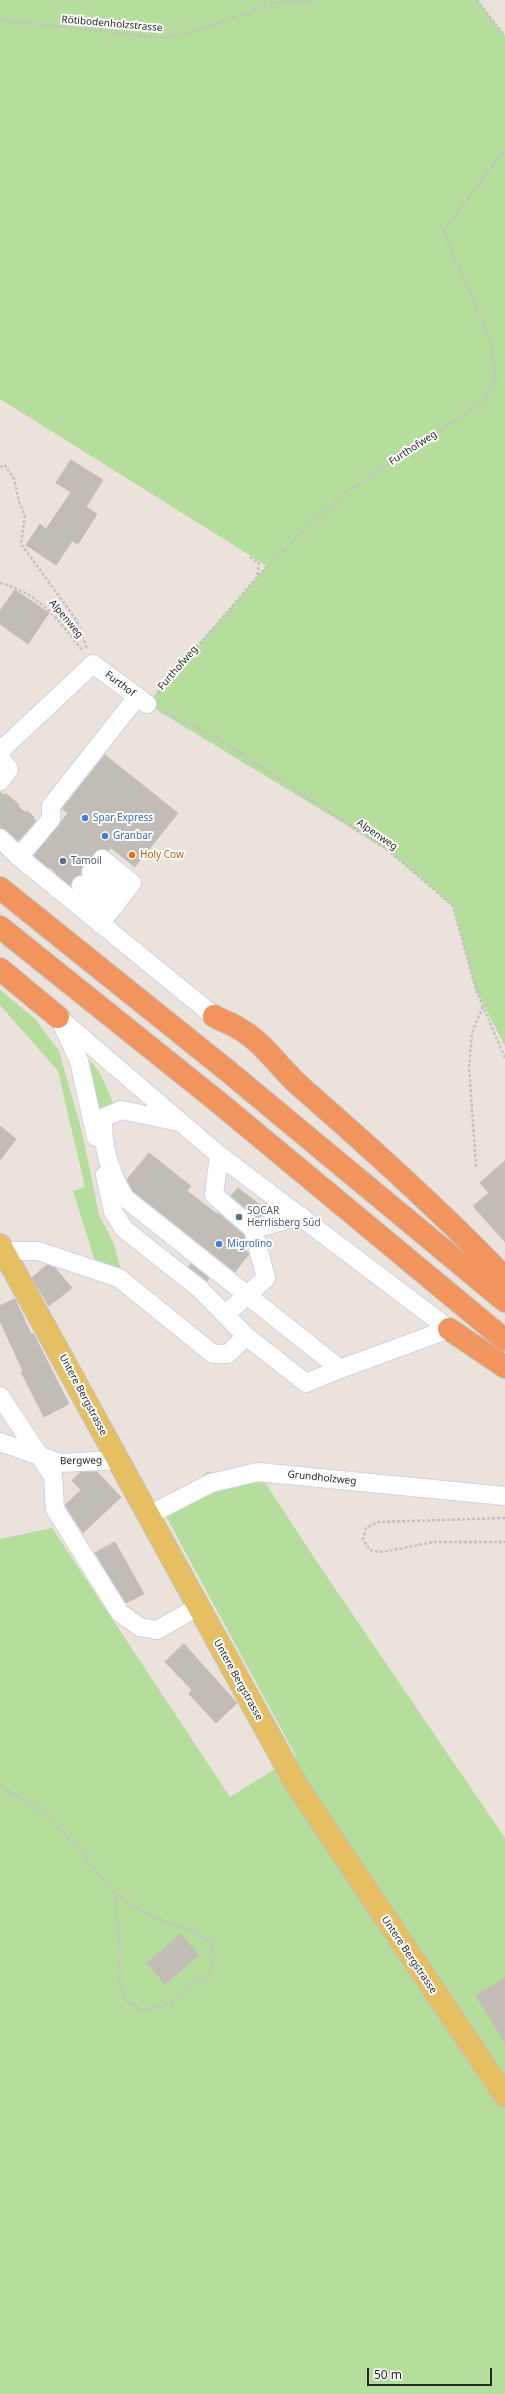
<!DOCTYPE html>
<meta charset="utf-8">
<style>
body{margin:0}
#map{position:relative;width:505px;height:2394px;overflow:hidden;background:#eae2db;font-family:"Noto Sans",sans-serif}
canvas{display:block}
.scale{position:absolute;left:367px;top:2368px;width:125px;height:18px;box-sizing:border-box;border:2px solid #282828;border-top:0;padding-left:5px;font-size:12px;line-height:14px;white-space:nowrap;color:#282828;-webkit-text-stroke:3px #fff;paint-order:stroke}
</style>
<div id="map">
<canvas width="505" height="2394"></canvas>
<div class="scale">50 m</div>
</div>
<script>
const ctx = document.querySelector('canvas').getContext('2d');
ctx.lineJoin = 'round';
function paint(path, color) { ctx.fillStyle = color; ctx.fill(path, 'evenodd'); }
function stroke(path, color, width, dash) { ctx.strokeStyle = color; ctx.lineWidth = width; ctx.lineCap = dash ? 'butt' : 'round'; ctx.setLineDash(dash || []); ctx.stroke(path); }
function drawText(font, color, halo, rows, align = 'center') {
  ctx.font = font + ' "Noto Sans",sans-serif'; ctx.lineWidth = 4; ctx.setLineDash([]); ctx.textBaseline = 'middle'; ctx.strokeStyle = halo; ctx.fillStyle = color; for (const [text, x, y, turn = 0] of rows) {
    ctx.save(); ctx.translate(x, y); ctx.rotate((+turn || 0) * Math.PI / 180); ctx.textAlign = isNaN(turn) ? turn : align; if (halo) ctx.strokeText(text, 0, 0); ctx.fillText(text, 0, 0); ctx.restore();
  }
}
const green = new Path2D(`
 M 0,0 L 477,0 L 505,36 L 505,1046 L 476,990 L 453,906 L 389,851 L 147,704 L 267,566 L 0,399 Z
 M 0,990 L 35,1019 L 59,1051 L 82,1132 L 99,1215 L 114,1244 L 123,1277 L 97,1267 L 73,1191 L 85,1187 L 58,1071 L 0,1005 Z
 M 86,1059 C 97,1062 109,1092 113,1103 L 98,1109 Z
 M 207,1472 L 258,1472 L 321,1568 L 505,1838 L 505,2394 L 0,2394 L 0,1539 L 52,1528 L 230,1797 L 296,1756 L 162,1509 Z`);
const building = new Path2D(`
 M 71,460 L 103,480 L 86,507 L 97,514 L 78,544 L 72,541 L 56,565 L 26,545 L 40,524 L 46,529 L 71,492 L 56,483 Z
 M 15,590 L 49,613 L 28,644 L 0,624 L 0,611 Z
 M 105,755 L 178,813 L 135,867 L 111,848 L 108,851 L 99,849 L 94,853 L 92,862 L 83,865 L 81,875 L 73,878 L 71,885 L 34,855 L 68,813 L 62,809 Z
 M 0,792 L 36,821 L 18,841 L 7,830 L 0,828 Z
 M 0,1126 L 16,1139 L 0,1160 Z
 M 149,1153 L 191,1186 L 187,1191 L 217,1214 L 218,1213 L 244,1235 L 245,1239 L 240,1246 L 249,1254 L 235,1272 L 133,1191 L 127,1180 Z
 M 505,1161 L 505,1242 L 473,1206 L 489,1193 L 480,1183 Z
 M 238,1188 L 268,1211 L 264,1215 L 256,1217 L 231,1196 Z
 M 191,1264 L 209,1278 L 207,1281 L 189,1267 Z
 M 47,1265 L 55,1268 L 72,1288 L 49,1306 L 32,1278 Z
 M 15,1299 L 31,1334 L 33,1333 L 69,1404 L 44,1417 L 21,1372 L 23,1371 L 0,1321 L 0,1306 Z
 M 81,1472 L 97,1472 L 121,1497 L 83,1533 L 65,1505 L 81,1490 L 72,1481 Z
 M 115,1542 L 144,1594 L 126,1603 L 95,1553 Z
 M 184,1644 L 237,1703 L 216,1723 L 189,1694 L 192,1690 L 165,1662 Z
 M 181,1934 L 199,1955 L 165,1984 L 147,1963 Z
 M 505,1978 L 505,2042 L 476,1996 Z`);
const minorTunnel = new Path2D(`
 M 0,800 L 29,824
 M 0,820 L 19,836
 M 59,825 L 102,859
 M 49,838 L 91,872
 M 39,851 L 81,885`);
const path = new Path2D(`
 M 477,0 L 505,36
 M 0,20 L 164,38 L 194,31 L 274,3 L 314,0
 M 0,467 L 5,465 L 14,479 L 19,502 L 25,515 L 21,544 L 77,621 L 87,649
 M 250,557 L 259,563 L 257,577
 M 0,583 C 41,594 57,619 83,651
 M 157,693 L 267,566 L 343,494 L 482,403 L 496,378 L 490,339 L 443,231 L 505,149
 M 161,711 L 217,738 L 389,851 L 453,906 L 476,990 L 505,1058
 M 476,1167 L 469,1066 L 472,1033 L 483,1006
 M 505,1518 L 378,1522 L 366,1528 L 363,1539 L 370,1550 L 383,1552 L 433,1542 L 505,1542
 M 0,1786 L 33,1805 L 72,1841 L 115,1894 L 154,1918 L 189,1929 L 211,1943 L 214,1960 L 208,1974 L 165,2006 L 142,2010 L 125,2000 L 119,1981 L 120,1950 L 115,1894`);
const minor = new Path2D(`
 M 0,751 L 93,664 L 147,704
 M 0,758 L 9,769 L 0,781
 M 0,838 L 19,857 L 214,1016
 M 19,857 L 51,819 L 51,806 L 55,801 L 137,697
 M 91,872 L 122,896
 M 81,885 L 111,909
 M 100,924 L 132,883 L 102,859
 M 58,1017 L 219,1155 L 449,1329
 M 63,1026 L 79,1061 L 96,1137
 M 180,1122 L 121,1110 L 103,1118 C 102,1147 110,1173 125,1198 L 340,1369 L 449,1329
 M 219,1155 L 214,1195 L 253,1229 L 301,1216
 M 105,1175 L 113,1211 L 124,1229 L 200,1289 L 246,1336 L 306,1383 L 340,1369
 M 0,1257 L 4,1251 L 38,1251 L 119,1278 L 213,1354 L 228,1354 L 246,1336
 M 225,1315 L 266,1278 L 253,1229
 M 0,1396 L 53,1476 L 55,1509 L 120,1613 L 140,1627 L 157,1630 L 198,1607
 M 0,1442 L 60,1463 L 117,1460
 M 147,1516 L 211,1483 L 258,1472 L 505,1496`);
const major = new Path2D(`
 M 0,1245 L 296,1784 L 505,2096`);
const highway = new Path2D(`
 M 0,888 L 229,1072 L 505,1301
 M 0,927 L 217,1101 L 505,1340
 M 0,969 L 58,1017
 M 214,1016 C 222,1021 231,1023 238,1028 C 264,1042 280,1069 302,1088 C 372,1149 441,1211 505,1278
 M 449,1329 L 505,1367`);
const markers = [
 [85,818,4,"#3f7fe0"],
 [105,836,4,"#3f7fe0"],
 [132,855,4,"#e8710a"],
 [63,861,4,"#5c6f8a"],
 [239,1217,4,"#5c6f8a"],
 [219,1244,4,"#3f7fe0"]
];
const streetNames = [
 ["Rötibodenholzstrasse",112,24,5],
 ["Furthofweg",413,448,-33],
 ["Alpenweg",66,619,50],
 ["Furthofweg",178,668,-49],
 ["Furthof",120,684,37],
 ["Alpenweg",377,835,34],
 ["Untere Bergstrasse",83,1395,62],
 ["Bergweg",81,1461,-1],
 ["Grundholzweg",322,1478,6],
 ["Untere Bergstrasse",238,1680,61],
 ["Untere Bergstrasse",409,1955,56]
];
const shopNames = [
 ["Spar Express",93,818],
 ["Granbar",113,836],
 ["Migrolino",227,1244]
];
const foodNames = [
 ["Holy Cow",140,855]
];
const serviceNames = [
 ["Tamoil",71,861],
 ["SOCAR",247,1211],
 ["Herrlisberg Süd",247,1223]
];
paint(green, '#b5dd9b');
paint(building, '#c2bcb7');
stroke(building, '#c5beb5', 1);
stroke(minorTunnel, '#c3bdb7', 18, [18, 9]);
stroke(minor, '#d0d4e0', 20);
stroke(major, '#c3c3c3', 24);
stroke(highway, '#c3c3c3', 24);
stroke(path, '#c3c3c3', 2.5, [3, 2]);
stroke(minor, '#fff', 18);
stroke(major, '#e6bf63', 22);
stroke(highway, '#f2945d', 22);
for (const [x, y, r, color] of markers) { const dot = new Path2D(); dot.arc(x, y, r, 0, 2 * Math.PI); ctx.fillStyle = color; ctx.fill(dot); stroke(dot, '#fff', 1.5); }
drawText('10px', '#282828', '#fff', streetNames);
drawText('10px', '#366cbe', '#fff', shopNames, 'left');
drawText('10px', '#c56008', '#fff', foodNames, 'left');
drawText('10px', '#4e5e75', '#fff', serviceNames, 'left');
</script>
